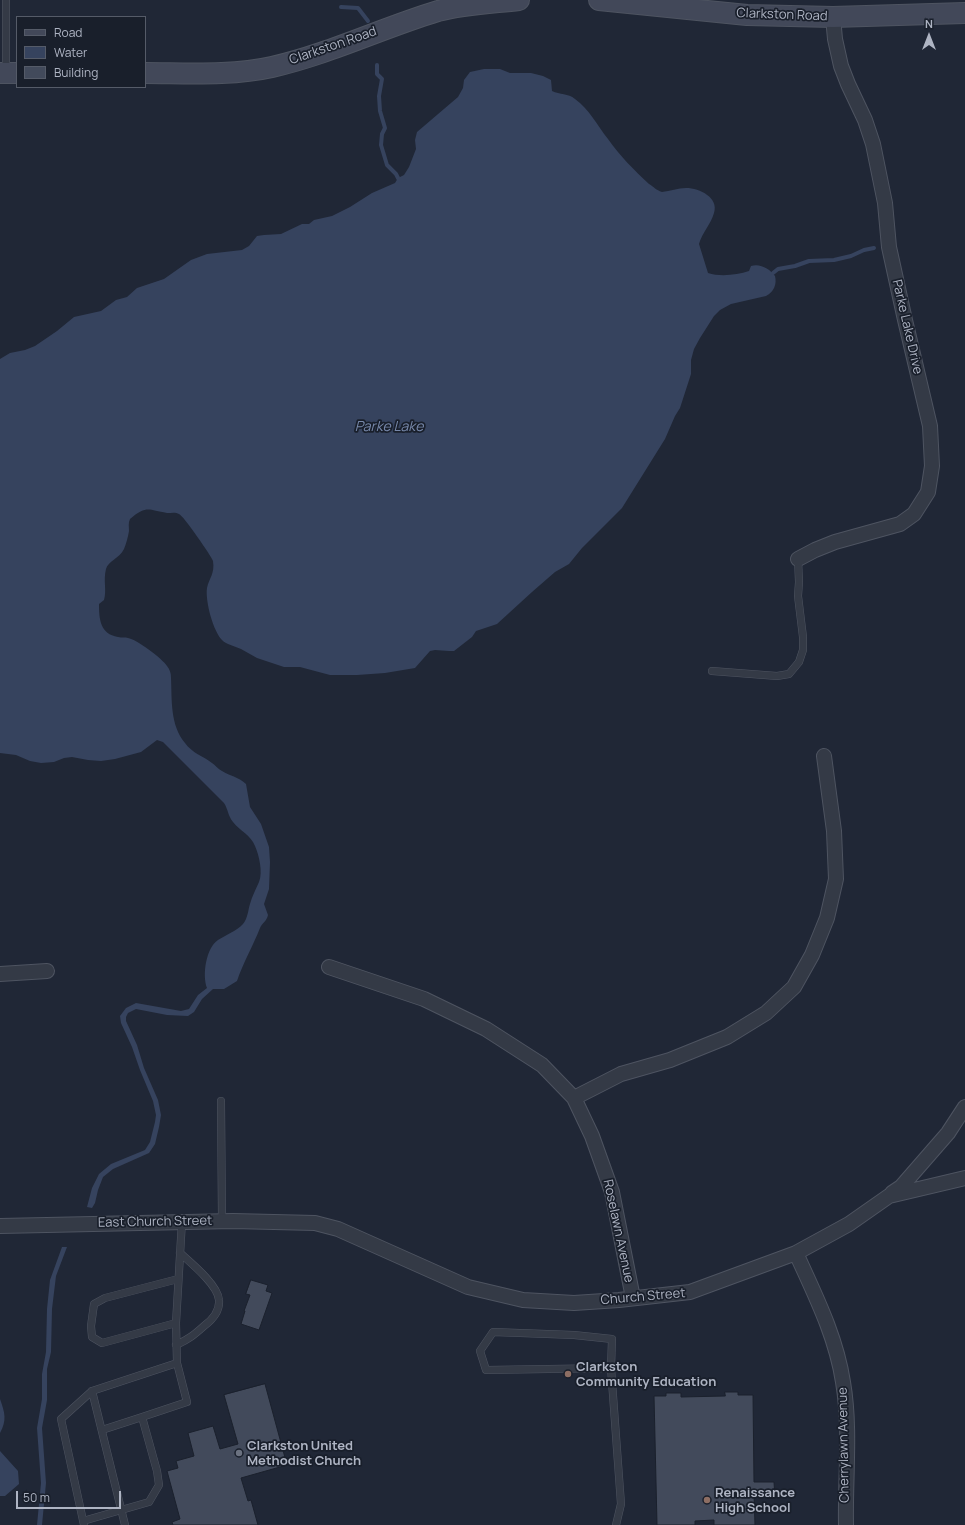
<!DOCTYPE html>
<style>
body{margin:0}
#map{position:relative;width:965px;height:1525px;overflow:hidden;background:#202736;font-family:Manrope,sans-serif}
canvas{display:block}
.legend{position:absolute;left:16px;top:16px;width:130px;height:72px;box-sizing:border-box;background:#191f2b;border:1px solid #555b68;margin:0;padding:5px 7px;list-style:none;font-size:12px;color:#aeb4c3}
.legend li{display:flex;align-items:center;gap:8px;height:20px}
.legend b{width:20px;border:1px solid #555b68}
.north{position:absolute;left:909px;top:16px;width:40px;height:40px;-webkit-text-stroke:3px #191f2b;paint-order:stroke;rotate:0deg;font-size:11px;font-weight:700;line-height:16px;text-align:center;color:#aeb4c3}
.north::after{content:'';display:block;margin:auto;width:14px;height:18px;background:#aeb4c3;clip-path:polygon(50% 0,100% 100%,50% 72%,0 100%)}
.scale{position:absolute;left:16px;top:1491px;width:105px;height:18px;box-sizing:border-box;border:2px solid #aeb4c3;border-top:0;padding-left:5px;font-size:12px;line-height:14px;white-space:nowrap;color:#aeb4c3;-webkit-text-stroke:3px #191f2b;paint-order:stroke}
</style>
<div id="map">
<canvas width="965" height="1525"></canvas>
<ul class="legend">
<li><b style="height:5px;background:#424859"></b>Road</li>
<li><b style="height:11px;background:#36435e"></b>Water</li>
<li><b style="height:11px;background:#424a5b"></b>Building</li>
</ul>
<div class="north">N</div>
<div class="scale">50 m</div>
</div>
<script>
const ctx = document.querySelector('canvas').getContext('2d');
ctx.lineJoin = 'round';
function paint(path, color) { ctx.fillStyle = color; ctx.fill(path, 'evenodd'); }
function stroke(path, color, width, dash) { ctx.strokeStyle = color; ctx.lineWidth = width; ctx.lineCap = dash ? 'butt' : 'round'; ctx.setLineDash(dash || []); ctx.stroke(path); }
function drawText(font, color, halo, rows, align = 'center') {
  ctx.font = font + ' Manrope,sans-serif'; ctx.lineWidth = 3.5; ctx.setLineDash([]); ctx.textBaseline = 'middle'; ctx.strokeStyle = halo; ctx.fillStyle = color; for (const [text, x, y, turn = 0] of rows) {
    ctx.save(); ctx.translate(x, y); ctx.rotate((+turn || 0) * Math.PI / 180); ctx.textAlign = isNaN(turn) ? turn : align; if (halo) ctx.strokeText(text, 0, 0); ctx.fillText(text, 0, 0); ctx.restore();
  }
}
const water = new Path2D(`
 M 484,69 L 500,69 L 510,73 L 531,73 L 543,76 L 551,80 L 552,91 C 560,95 568,93 575,99 C 589,109 597,125 608,139 C 620,156 634,170 649,184 C 654,187 656,190 662,192 C 670,191 678,188 686,188 C 700,188 719,198 714,213 C 711,224 702,233 699,244 L 708,273 C 720,277 737,275 749,271 L 751,266 C 760,263 770,269 775,276 C 777,284 774,292 766,296 L 731,304 L 720,310 L 714,316 L 700,338 L 694,349 L 691,360 L 691,374 L 680,408 L 675,416 L 665,439 L 622,508 L 582,548 L 569,564 L 555,572 L 532,592 L 497,624 L 476,631 L 472,637 L 454,651 L 449,651 L 435,650 L 430,651 L 415,668 L 385,673 L 357,675 L 330,675 L 300,667 L 284,667 L 257,658 L 241,649 L 228,644 C 226,643 224,642 223,641 C 213,632 205,600 207,588 C 209,578 215,574 213,561 C 212,557 183,515 179,514 C 176,512 171,513 167,513 C 148,510 147,505 130,519 C 128,523 129,527 129,531 C 128,537 126,544 124,549 C 119,559 108,561 106,569 C 103,581 107,590 104,600 L 99,604 C 99,619 100,634 118,637 C 122,638 125,637 128,638 C 136,639 163,659 167,666 C 170,670 171,673 171,678 C 172,700 170,725 185,743 C 192,753 203,756 212,763 C 215,765 218,769 222,771 C 230,776 239,777 246,784 L 250,807 L 261,824 L 269,847 L 270,862 L 269,889 L 264,904 L 268,915 C 267,921 262,923 260,928 C 253,946 243,963 237,981 L 224,989 L 213,989 L 202,999 L 194,1012 L 188,1016 L 167,1015 L 136,1009 L 128,1013 L 126,1017 L 126,1021 L 137,1045 L 144,1068 L 158,1100 L 161,1115 L 159,1127 L 155,1144 L 149,1153 L 113,1169 L 103,1177 L 98,1190 L 95,1203 L 92,1208 L 87,1207 L 92,1188 L 99,1174 L 111,1164 L 145,1150 L 150,1142 L 155,1122 L 156,1115 L 153,1101 L 140,1070 L 132,1047 L 121,1023 L 120,1016 L 126,1008 L 136,1003 L 181,1011 L 189,1009 L 198,995 L 207,988 C 202,975 206,948 218,940 C 224,936 238,930 243,924 C 248,918 248,910 250,904 C 252,896 256,889 259,882 C 263,872 259,855 255,846 C 251,835 240,831 233,822 C 228,816 228,809 224,803 L 163,742 L 157,740 L 141,752 L 115,759 L 101,761 L 88,760 L 72,757 L 64,758 L 54,762 L 41,763 L 30,761 L 16,755 L 0,753 L 0,359 L 10,353 L 25,350 L 35,346 L 57,331 L 74,317 L 101,311 L 116,300 L 127,297 L 137,288 L 164,279 L 191,260 L 207,254 L 242,250 L 249,246 L 257,236 L 264,235 L 281,234 L 302,224 L 309,224 L 314,220 L 332,216 L 350,207 L 372,193 L 395,183 L 398,178 L 404,175 L 409,167 L 416,149 L 415,140 L 417,132 L 458,97 L 463,88 L 464,80 L 470,72 Z
 M 62,1247 L 67,1247 L 56,1276 L 52,1309 L 51,1352 L 47,1369 L 47,1400 L 42,1428 L 46,1483 L 42,1525 L 37,1525 L 41,1483 L 37,1428 L 42,1399 L 42,1374 L 46,1352 L 47,1309 L 50,1280 Z
 M 0,1399 C 5,1413 7,1420 0,1433 Z
 M 0,1451 L 18,1471 L 19,1484 L 5,1496 L 0,1496 Z`);
const stream = new Path2D(`
 M 341,7 L 358,8 L 368,21
 M 377,65 L 377,74 L 382,79 L 379,96 L 380,111 L 385,128 L 382,134 L 381,145 L 387,165 L 396,174 L 398,178
 M 773,273 L 778,269 L 795,266 L 809,261 L 834,260 L 851,256 L 864,250 L 874,248`);
const building = new Path2D(`
 M 251,1280 L 268,1285 L 266,1291 L 272,1293 L 259,1330 L 241,1324 L 245,1311 L 244,1311 L 250,1295 L 246,1294 Z
 M 265,1384 L 287,1465 L 241,1478 L 248,1501 L 251,1500 L 258,1525 L 173,1525 L 172,1522 L 180,1519 L 167,1471 L 178,1468 L 176,1461 L 194,1456 L 188,1433 L 213,1426 L 220,1449 L 238,1444 L 224,1395 Z
 M 725,1392 L 738,1392 L 738,1395 L 753,1395 L 754,1482 L 774,1482 L 775,1498 L 767,1498 L 767,1494 L 754,1494 L 755,1525 L 714,1525 L 714,1520 L 695,1521 L 695,1525 L 657,1525 L 654,1396 L 666,1396 L 666,1393 L 681,1393 L 681,1397 L 725,1396 Z`);
const lane = new Path2D(`
 M 6,72 L 6,0
 M 712,671 L 777,676 L 789,674 L 799,662 L 803,650 L 803,637 L 798,596 L 799,582 L 798,559
 M 221,1101 L 222,1221
 M 176,1323 L 102,1343 L 92,1337 L 91,1326 L 94,1304 L 105,1298 L 178,1279
 M 176,1345 C 189,1339 194,1335 204,1326 C 212,1320 220,1311 219,1300 C 218,1285 191,1263 180,1253
 M 611,1368 L 486,1370 L 480,1351 L 493,1332 L 574,1335 L 612,1339 L 611,1368 L 621,1504 L 616,1525
 M 92,1391 L 125,1525
 M 102,1430 L 142,1417
 M 83,1521 L 149,1502 L 159,1485 L 157,1471 L 142,1417 L 187,1402 L 177,1363
 M 84,1525 L 61,1419 L 92,1391 L 177,1363 L 176,1323 L 182,1221`);
const street = new Path2D(`
 M 798,559 L 815,550 L 835,542 L 900,524 L 914,514 L 928,492 L 932,466 L 930,426 L 905,320 L 889,247 L 885,203 L 873,144 L 865,120 L 848,84 L 841,66 L 835,39 L 833,17
 M 329,967 L 424,999 L 486,1029 L 542,1065 L 574,1098 L 621,1074 L 670,1060 L 727,1037 L 766,1013 L 794,987 L 812,955 L 827,918 L 836,879 L 834,831 L 824,756
 M 0,974 L 47,971
 M 574,1098 L 592,1136 L 612,1192 L 633,1298
 M 892,1193 L 901,1187 L 948,1133 L 965,1107
 M 0,1226 L 233,1221 L 315,1223 L 338,1229 L 468,1287 L 523,1300 L 574,1303 L 619,1300 L 690,1292 L 796,1253 L 849,1224 L 889,1196 L 965,1178
 M 796,1253 C 815,1295 836,1336 843,1382 C 851,1429 845,1478 846,1525`);
const secondary = new Path2D(`
 M 599,0 L 747,15 L 833,17 L 965,13
 M 0,73 L 17,73
 M 145,73 C 186,73 232,76 272,67 C 329,54 382,28 438,11 C 464,4 492,3 519,0`);
const markers = [
 [568,1374,4,"#8d6e63"],
 [239,1453,4,"#6b7280"],
 [707,1500,4,"#8d6e63"]
];
const streetNames = [
 ["Clarkston Road",782,15,2],
 ["Clarkston Road",333,46,-19],
 ["Parke Lake Drive",907,327,77],
 ["East Church Street",155,1222,-1],
 ["Roselawn Avenue",618,1231,78],
 ["Church Street",643,1297,-5],
 ["Cherrylawn Avenue",844,1445,-91]
];
const poiNames = [
 ["Clarkston",576,1367],
 ["Community Education",576,1382],
 ["Clarkston United",247,1446],
 ["Methodist Church",247,1461],
 ["Renaissance",715,1493],
 ["High School",715,1508]
];
const waterNames = [
 ["Parke Lake",389,427]
];
paint(water, '#36435e');
stroke(stream, '#36435e', 4);
paint(building, '#424a5b');
stroke(building, '#1b212d', 1);
stroke(lane, '#4e5461', 8);
stroke(street, '#4e5461', 16);
stroke(secondary, '#4e5461', 22);
stroke(lane, '#343a46', 7);
stroke(street, '#343a46', 14);
stroke(secondary, '#424859', 20);
for (const [x, y, r, color] of markers) { const dot = new Path2D(); dot.arc(x, y, r, 0, 2 * Math.PI); ctx.fillStyle = color; ctx.fill(dot); stroke(dot, '#191f2b', 1.5); }
drawText('13px', '#aeb4c3', '#191f2b', streetNames);
drawText('bold 13px', '#aeb4c3', '#191f2b', poiNames, 'left');
drawText('italic 14px', '#78a', '#191f2b', waterNames);
</script>
